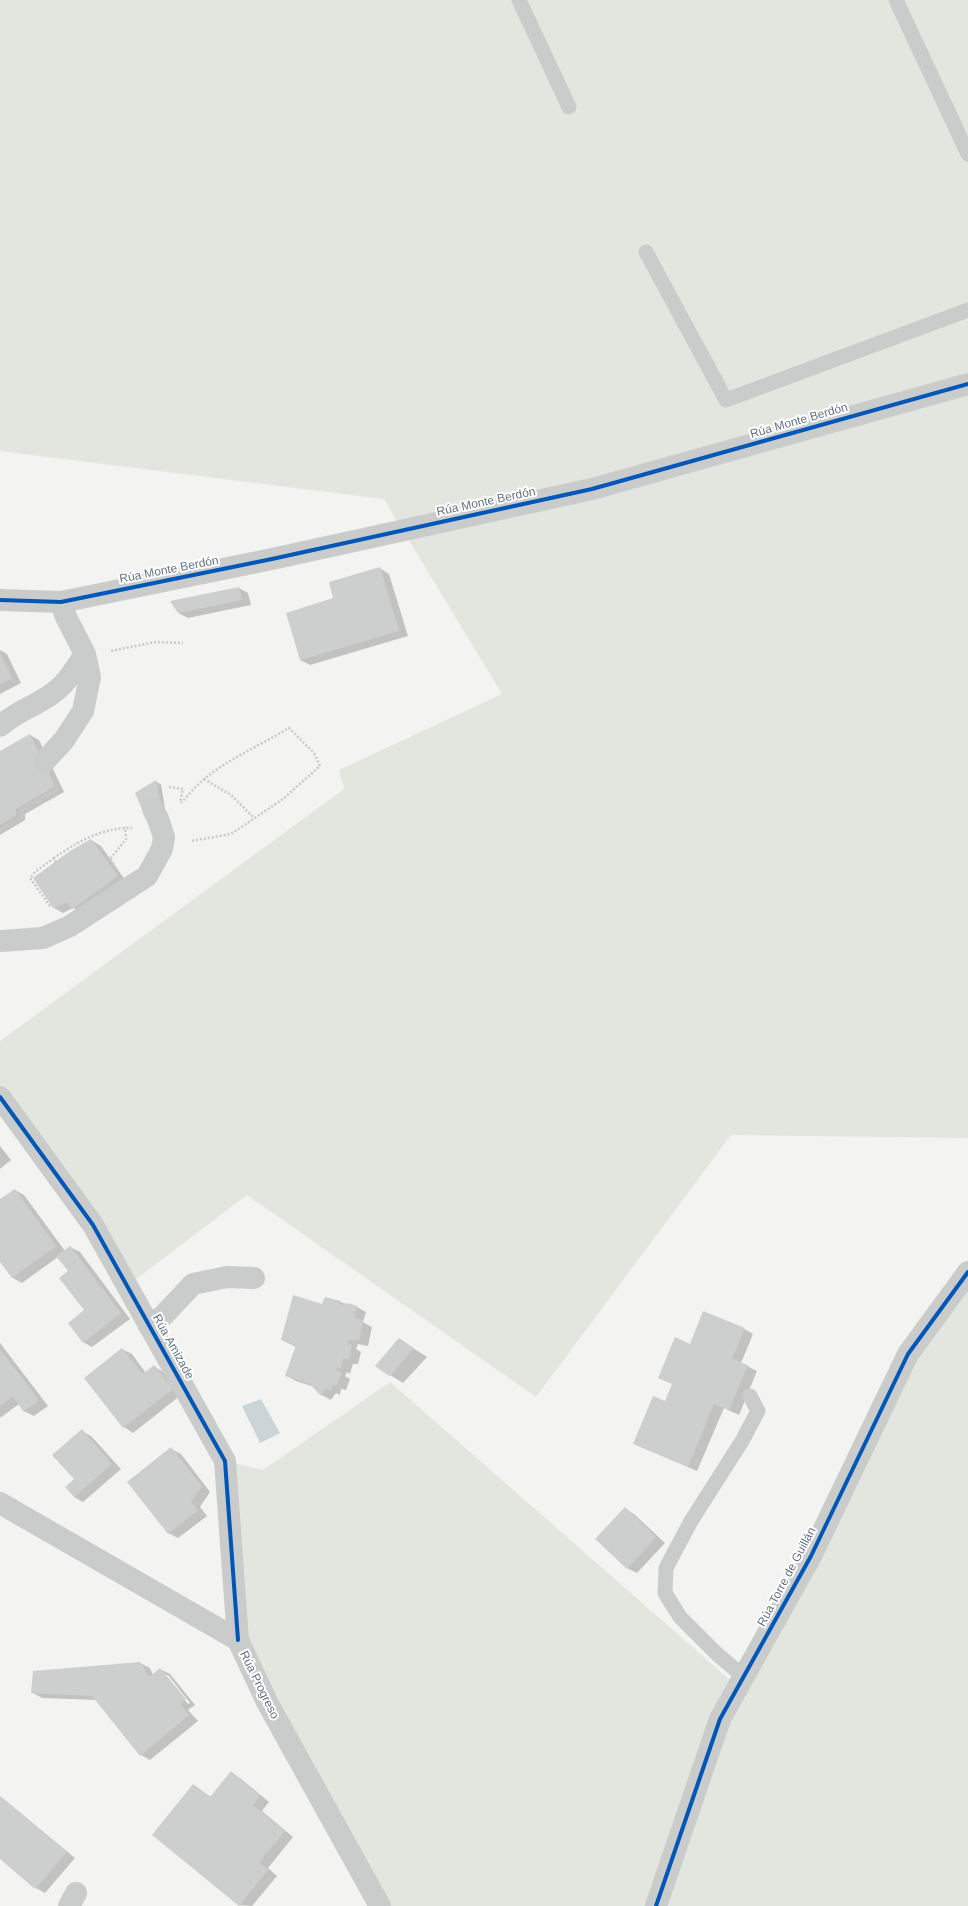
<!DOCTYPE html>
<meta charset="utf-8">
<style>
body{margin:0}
canvas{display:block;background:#f3f3f1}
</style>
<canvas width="968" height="1906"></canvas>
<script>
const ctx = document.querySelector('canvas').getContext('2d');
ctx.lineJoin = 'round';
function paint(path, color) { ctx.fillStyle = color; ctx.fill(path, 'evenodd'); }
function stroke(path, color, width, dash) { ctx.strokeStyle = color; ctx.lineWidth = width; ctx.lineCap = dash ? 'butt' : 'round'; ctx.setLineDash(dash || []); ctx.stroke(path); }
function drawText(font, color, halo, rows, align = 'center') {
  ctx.font = font + ' Helvetica,sans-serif'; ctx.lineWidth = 4; ctx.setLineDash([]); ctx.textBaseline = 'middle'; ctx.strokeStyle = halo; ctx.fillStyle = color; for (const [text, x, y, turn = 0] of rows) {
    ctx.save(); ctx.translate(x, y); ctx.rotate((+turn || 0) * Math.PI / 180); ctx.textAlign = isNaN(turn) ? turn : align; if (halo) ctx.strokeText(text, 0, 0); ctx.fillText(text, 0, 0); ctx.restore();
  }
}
const green = new Path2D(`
 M 0,0 L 968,0 L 968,1138 L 731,1135 L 536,1397 L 247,1195 L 127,1286 L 0,1097 L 0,1041 L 344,789 L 339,770 L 502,694 L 384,499 L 0,451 Z
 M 968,1272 L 968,1906 L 380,1906 L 244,1655 L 225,1461 L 263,1470 L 390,1382 L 738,1687 L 908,1354 Z`);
const water = new Path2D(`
 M 261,1399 L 280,1433 L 260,1443 L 242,1406 Z`);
const shadow = new Path2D(`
 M 380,568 L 389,574 L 408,636 L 310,665 L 300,660 L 334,599 Z
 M 239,588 L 248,593 L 251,605 L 188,618 L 178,613 Z
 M 0,650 L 7,654 L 21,683 L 0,694 Z
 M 30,735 L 39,740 L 64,792 L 25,814 L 25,820 L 0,835 L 0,752 Z
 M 156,782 L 161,784 L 165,808 L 149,816 L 136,793 Z
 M 91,840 L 101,846 L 126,881 L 82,913 L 73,908 L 63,913 L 54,908 Z
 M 0,1146 L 11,1160 L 0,1169 Z
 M 15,1190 L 24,1195 L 65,1251 L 70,1247 L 80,1252 L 130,1319 L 92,1347 L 83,1342 L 85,1310 L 69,1272 L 58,1257 L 22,1283 L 13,1278 L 0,1261 L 0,1201 Z
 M 326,1298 L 357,1307 L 366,1312 L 363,1322 L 372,1327 L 368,1346 L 358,1344 L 356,1349 L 361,1352 L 358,1364 L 353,1364 L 350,1374 L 347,1372 L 345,1376 L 350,1379 L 346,1390 L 341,1389 L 340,1395 L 336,1393 L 331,1400 L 322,1395 L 314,1387 L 296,1381 L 287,1376 L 296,1347 L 282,1340 L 323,1306 Z
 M 744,1329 L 753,1334 L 741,1363 L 757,1371 L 739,1415 L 724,1408 L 697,1471 L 644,1448 L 673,1384 L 659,1377 L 690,1345 Z
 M 0,1343 L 48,1406 L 34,1416 L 24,1411 L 19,1404 L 0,1418 Z
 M 413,1348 L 427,1357 L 403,1383 L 390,1375 Z
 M 122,1349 L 132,1354 L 146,1373 L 154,1366 L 163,1372 L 181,1395 L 133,1433 L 124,1427 L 85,1378 Z
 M 82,1431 L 91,1436 L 121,1469 L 83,1502 L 74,1497 Z
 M 171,1449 L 181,1454 L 210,1492 L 200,1507 L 207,1516 L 178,1538 L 168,1533 Z
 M 625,1509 L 634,1514 L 665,1543 L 637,1573 L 627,1568 Z
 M 140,1663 L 150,1668 L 153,1675 L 160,1669 L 170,1674 L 195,1705 L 188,1710 L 198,1721 L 150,1760 L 141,1755 L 97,1700 L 42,1698 L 33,1693 ZM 165,1675 L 168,1675 L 190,1703 L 188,1704 Z
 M 231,1773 L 240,1778 L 269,1802 L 262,1811 L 293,1837 L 268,1868 L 277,1876 L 252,1906 L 239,1905 L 194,1785 L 211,1797 Z
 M 0,1796 L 75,1858 L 45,1893 L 36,1888 L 0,1858 Z`);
const building = new Path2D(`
 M 380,567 L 399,631 L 300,660 L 286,613 L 333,598 L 329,582 Z
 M 239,587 L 242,600 L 178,613 L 170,601 Z
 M 0,653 L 12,678 L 0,684 Z
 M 30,734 L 55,786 L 16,809 L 16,815 L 0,825 L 0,751 Z
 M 156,780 L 161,805 L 144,814 L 135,793 Z
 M 91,839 L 118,876 L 72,909 L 67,902 L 53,908 L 33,878 L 70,851 Z
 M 15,1189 L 56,1246 L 12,1278 L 0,1262 L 0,1199 Z
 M 70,1246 L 121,1313 L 83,1343 L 68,1323 L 84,1310 L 59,1278 L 68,1271 L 56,1256 Z
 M 293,1295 L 322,1304 L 325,1297 L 341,1301 L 339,1304 L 343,1305 L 344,1303 L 347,1304 L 348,1303 L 357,1306 L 354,1317 L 363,1321 L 359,1341 L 349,1340 L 347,1344 L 352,1345 L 349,1359 L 343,1359 L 341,1369 L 337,1368 L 336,1370 L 342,1373 L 337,1385 L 332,1385 L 331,1391 L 326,1388 L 321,1396 L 310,1384 L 285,1376 L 296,1345 L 281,1340 Z
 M 703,1311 L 745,1328 L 732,1359 L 748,1365 L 729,1410 L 714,1404 L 688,1467 L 633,1444 L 653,1396 L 665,1401 L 672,1384 L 658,1378 L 675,1337 L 690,1344 Z
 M 399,1338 L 414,1348 L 389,1376 L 375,1366 Z
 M 122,1348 L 143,1374 L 154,1365 L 173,1389 L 123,1428 L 84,1378 Z
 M 0,1349 L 39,1400 L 24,1412 L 13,1397 L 0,1406 Z
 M 82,1429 L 112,1464 L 74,1497 L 65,1487 L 74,1479 L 52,1455 Z
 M 171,1447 L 202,1486 L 191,1502 L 198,1510 L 168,1534 L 127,1482 Z
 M 625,1507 L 656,1537 L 627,1569 L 595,1539 Z
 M 140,1662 L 149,1677 L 160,1668 L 186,1699 L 180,1704 L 189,1715 L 140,1756 L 92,1696 L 31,1693 L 33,1671 Z
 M 231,1771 L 260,1796 L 253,1805 L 285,1831 L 259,1862 L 268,1870 L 239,1906 L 152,1835 L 193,1784 L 210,1797 Z
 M 0,1796 L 67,1852 L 35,1889 L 0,1859 Z`);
const path = new Path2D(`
 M 111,651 L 155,642 L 183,643
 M 204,779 L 231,795 L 254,818
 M 169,787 L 183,789 L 180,802
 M 181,803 C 188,795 196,786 204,779 C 230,758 261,745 289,728 L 314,753 L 320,766 L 283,799 L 231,834 L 191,841
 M 0,830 L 23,817 L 22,811 L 59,788 L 57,784
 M 56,862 L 54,858 C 77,842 103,827 132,828
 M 114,865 L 110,859 L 126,839 L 125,827
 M 50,906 L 30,878 L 35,872 L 54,858`);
const service = new Path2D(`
 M 519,0 L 569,107
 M 896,0 L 968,154
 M 646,252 L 726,400 L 968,310
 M 744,1677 L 717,1654 L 680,1617 L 665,1593 L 666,1568 L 691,1521 L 742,1441 L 758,1411 L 750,1396`);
const minor = new Path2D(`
 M 0,600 L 61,602 L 272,559 L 592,489 L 968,384
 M 0,726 C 17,711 36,706 53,693 C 66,684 76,668 85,654 L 66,617 L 61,602
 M 44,762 L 64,740 L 83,711 L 90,677 L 85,654
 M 0,941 L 43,938 L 70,926 L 147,876 L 162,849 L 164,837 L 158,819 L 153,809
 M 0,1097 L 93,1225 L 225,1461 L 238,1640
 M 148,1324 L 162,1317 L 193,1284 L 227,1277 L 254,1278
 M 0,1503 L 238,1640 L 268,1704 L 380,1906
 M 69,1906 L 76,1893
 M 656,1906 L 720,1719 L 811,1556 L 908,1354 L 968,1272`);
const cycleway = new Path2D(`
 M 0,600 L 61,602 L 272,559 L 592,489 L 968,384
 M 0,1097 L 93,1225 L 225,1461 L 238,1640
 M 656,1906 L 720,1719 L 811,1556 L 908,1354 L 968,1272`);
const streetNames = [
 ["Rúa Monte Berdón",799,421,-16],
 ["Rúa Monte Berdón",486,502,-12],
 ["Rúa Monte Berdón",169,570,-11],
 ["Rúa Amizade",173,1347,61],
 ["Rúa Torre de Guillán",787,1577,-62],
 ["Rúa Progreso",259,1685,64]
];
paint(green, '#e2e6df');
paint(water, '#cbd4d6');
paint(shadow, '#0003');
paint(building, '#cdcfce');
stroke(path, '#c8c9c9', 2.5, [2, 2]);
stroke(service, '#cacccc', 15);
stroke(minor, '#cacccc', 22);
stroke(cycleway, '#0057b8', 4);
drawText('12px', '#637481', '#fff', streetNames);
</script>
